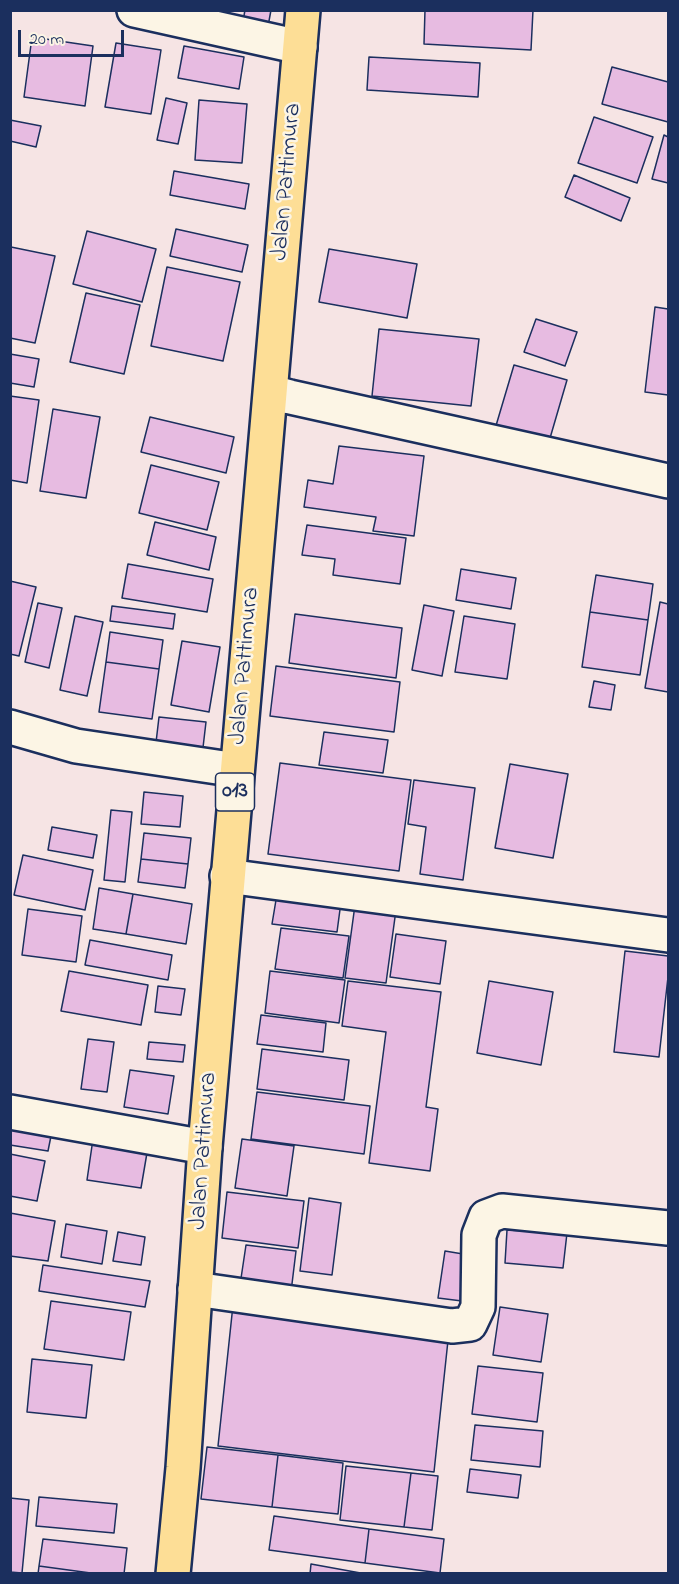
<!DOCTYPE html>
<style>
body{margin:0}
#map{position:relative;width:679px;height:1584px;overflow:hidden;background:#f6e4e4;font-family:"Indie Flower",sans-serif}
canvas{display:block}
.frame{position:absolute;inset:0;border:12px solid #1b2f5e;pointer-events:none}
.scale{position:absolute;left:18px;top:30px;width:106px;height:27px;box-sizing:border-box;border:3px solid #1b2f5e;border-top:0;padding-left:8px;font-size:18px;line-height:21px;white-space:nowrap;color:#1b2f5e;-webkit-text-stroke:4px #fcf5e5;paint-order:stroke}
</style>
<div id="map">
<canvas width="679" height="1584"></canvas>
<div class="frame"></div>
<div class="scale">20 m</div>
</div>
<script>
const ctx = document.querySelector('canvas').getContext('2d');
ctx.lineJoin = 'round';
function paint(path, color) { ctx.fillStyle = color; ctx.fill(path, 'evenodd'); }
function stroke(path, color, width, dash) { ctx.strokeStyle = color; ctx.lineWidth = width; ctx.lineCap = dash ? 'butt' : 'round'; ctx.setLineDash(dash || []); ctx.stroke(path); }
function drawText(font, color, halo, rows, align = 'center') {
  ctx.font = font + ' "Indie Flower",sans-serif'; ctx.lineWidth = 5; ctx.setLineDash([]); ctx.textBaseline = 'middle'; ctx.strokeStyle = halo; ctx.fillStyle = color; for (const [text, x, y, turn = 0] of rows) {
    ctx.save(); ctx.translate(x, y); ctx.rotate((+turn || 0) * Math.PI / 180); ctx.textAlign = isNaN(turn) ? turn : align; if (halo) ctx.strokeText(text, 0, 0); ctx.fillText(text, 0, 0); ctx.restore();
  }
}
const building = new Path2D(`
 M 245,10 L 271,10 L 267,32 L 242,27 Z
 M 425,10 L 533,10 L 531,50 L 424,44 Z
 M 32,37 L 93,46 L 85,106 L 24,97 Z
 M 116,43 L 161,50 L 151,114 L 105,107 Z
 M 184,46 L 244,57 L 239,89 L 178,78 Z
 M 369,57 L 480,63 L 478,97 L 367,90 Z
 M 612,67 L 668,82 L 668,122 L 602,104 Z
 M 166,98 L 187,103 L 178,144 L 157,140 Z
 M 199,100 L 247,104 L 242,163 L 195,160 Z
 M 594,117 L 653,137 L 637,183 L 578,163 Z
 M 10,120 L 41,126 L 36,147 L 10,141 Z
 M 664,135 L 668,137 L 668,183 L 652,179 Z
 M 174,171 L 249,184 L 245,209 L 170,195 Z
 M 574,175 L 630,198 L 621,221 L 565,197 Z
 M 176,229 L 248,245 L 242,272 L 170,256 Z
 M 87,231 L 156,249 L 142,302 L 73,284 Z
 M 11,247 L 55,256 L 35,343 L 10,338 Z
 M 329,249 L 417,264 L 407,318 L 319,302 Z
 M 167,267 L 240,282 L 223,361 L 151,346 Z
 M 86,293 L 140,305 L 124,374 L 70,362 Z
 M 655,307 L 668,309 L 668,395 L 645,392 Z
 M 536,319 L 577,332 L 565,366 L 524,352 Z
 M 379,329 L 479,339 L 471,406 L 372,396 Z
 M 10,354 L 39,359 L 34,387 L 10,383 Z
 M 514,365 L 567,380 L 548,445 L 495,429 Z
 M 10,396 L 39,400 L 27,483 L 10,480 Z
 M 53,409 L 100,417 L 86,498 L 40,491 Z
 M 150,417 L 234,437 L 226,473 L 141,452 Z
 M 339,446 L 424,456 L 414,536 L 373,531 L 376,517 L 304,507 L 308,480 L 333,484 Z
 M 151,465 L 219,482 L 207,530 L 139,513 Z
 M 155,522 L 216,537 L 209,570 L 147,555 Z
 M 307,525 L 406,538 L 400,584 L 333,575 L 335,559 L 302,555 Z
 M 128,564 L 213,579 L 207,612 L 122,598 Z
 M 461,569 L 516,578 L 511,609 L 456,600 Z
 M 596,575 L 653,584 L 648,620 L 590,612 Z
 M 10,581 L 36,587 L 19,656 L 10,654 Z
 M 660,602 L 668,604 L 668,692 L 645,688 Z
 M 38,603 L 62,608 L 49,668 L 25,662 Z
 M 424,605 L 454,611 L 442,676 L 412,670 Z
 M 112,606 L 175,614 L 173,629 L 110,621 Z
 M 590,612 L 648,620 L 640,675 L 582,667 Z
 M 295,614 L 402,628 L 396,678 L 289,663 Z
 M 75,616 L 103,622 L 87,696 L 60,690 Z
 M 464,616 L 515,624 L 507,679 L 455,672 Z
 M 110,632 L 163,640 L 159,669 L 106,662 Z
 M 182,641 L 220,647 L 209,712 L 171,705 Z
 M 106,662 L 159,669 L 152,719 L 99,712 Z
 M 276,666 L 400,682 L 394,732 L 270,716 Z
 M 594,681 L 615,685 L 611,710 L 589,707 Z
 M 159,717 L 206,722 L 202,756 L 155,751 Z
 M 324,732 L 388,740 L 383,773 L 319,765 Z
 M 280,763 L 411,780 L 399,871 L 268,854 Z
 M 510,764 L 568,774 L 553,858 L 495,848 Z
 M 414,780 L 475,788 L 463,880 L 420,874 L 426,827 L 408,824 Z
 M 144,792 L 183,796 L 180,827 L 141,824 Z
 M 111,810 L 132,812 L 125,882 L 104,880 Z
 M 52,827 L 97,835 L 93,858 L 48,850 Z
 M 144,833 L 191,838 L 188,864 L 141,859 Z
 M 23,855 L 93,870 L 85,910 L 14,895 Z
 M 141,859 L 188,864 L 185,888 L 138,882 Z
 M 99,888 L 133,894 L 126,934 L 93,929 Z
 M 133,894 L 192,904 L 186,944 L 126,934 Z
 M 277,894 L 341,902 L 337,932 L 272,924 Z
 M 355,905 L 396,910 L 386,983 L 345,978 Z
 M 28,909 L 82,916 L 76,962 L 22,955 Z
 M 281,928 L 349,936 L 343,978 L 275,969 Z
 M 396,934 L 446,941 L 440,984 L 390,977 Z
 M 90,940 L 172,955 L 168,980 L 85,965 Z
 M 625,951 L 668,956 L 668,977 L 659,1057 L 614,1052 Z
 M 69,971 L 148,985 L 141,1025 L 61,1011 Z
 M 270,971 L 345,980 L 339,1023 L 265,1013 Z
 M 348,981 L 441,992 L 426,1107 L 438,1109 L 430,1171 L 369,1163 L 386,1032 L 342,1026 Z
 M 489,981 L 553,992 L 541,1065 L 477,1053 Z
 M 158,986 L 185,989 L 181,1015 L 155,1012 Z
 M 261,1015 L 326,1023 L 323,1052 L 257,1044 Z
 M 88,1039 L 114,1042 L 107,1092 L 81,1089 Z
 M 149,1042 L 185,1045 L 183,1062 L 147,1059 Z
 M 262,1049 L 349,1060 L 344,1100 L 257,1089 Z
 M 130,1070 L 174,1076 L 168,1114 L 124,1107 Z
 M 257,1092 L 370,1106 L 364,1154 L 251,1139 Z
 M 10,1118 L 53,1126 L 48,1151 L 10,1145 Z
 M 93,1139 L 148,1147 L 141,1188 L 87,1180 Z
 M 242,1139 L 294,1146 L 287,1196 L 235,1188 Z
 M 10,1154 L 45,1161 L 37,1201 L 10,1196 Z
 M 227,1192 L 304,1201 L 298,1248 L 222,1238 Z
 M 309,1198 L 341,1203 L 332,1275 L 300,1271 Z
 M 10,1213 L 55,1221 L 48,1261 L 10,1256 Z
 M 66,1224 L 107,1231 L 102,1264 L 61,1257 Z
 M 507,1230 L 567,1233 L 563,1268 L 505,1263 Z
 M 118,1232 L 145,1237 L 141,1265 L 113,1261 Z
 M 246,1245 L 296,1251 L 291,1292 L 240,1285 Z
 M 445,1251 L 469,1255 L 462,1301 L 438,1298 Z
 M 43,1265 L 150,1281 L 145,1307 L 39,1291 Z
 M 51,1301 L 131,1312 L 124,1360 L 44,1349 Z
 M 233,1305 L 449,1331 L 434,1472 L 218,1446 Z
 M 500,1307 L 548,1314 L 541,1362 L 493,1355 Z
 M 32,1359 L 92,1365 L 86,1418 L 27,1412 Z
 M 478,1366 L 543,1373 L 537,1422 L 472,1414 Z
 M 475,1425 L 543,1431 L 540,1467 L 471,1460 Z
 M 207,1447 L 278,1455 L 272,1507 L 201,1499 Z
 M 278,1455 L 343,1463 L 338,1514 L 272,1507 Z
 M 346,1466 L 411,1473 L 404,1527 L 340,1520 Z
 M 470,1469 L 521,1475 L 518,1498 L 467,1492 Z
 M 411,1473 L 438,1476 L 432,1530 L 404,1527 Z
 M 39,1497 L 117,1504 L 114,1533 L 36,1526 Z
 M 10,1498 L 29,1500 L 22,1573 L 10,1572 Z
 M 274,1516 L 369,1529 L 365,1563 L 269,1550 Z
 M 369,1529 L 444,1539 L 440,1573 L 365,1563 Z
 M 43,1539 L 127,1548 L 124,1574 L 98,1574 L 39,1566 Z
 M 311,1564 L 366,1574 L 310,1574 Z
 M 39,1566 L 98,1574 L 38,1574 Z`);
const minor = new Path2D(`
 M 134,10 L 300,47
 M 271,392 L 290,397 L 668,481
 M 10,727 L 76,746 L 237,770
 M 227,876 L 668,935
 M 10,1112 L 205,1147
 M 195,1289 L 452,1326 L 470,1324 L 478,1307 L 479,1235 L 486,1217 L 502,1211 L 668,1228`);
const major = new Path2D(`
 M 173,1574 L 183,1468 L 205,1147 L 303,10`);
const shields = [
 [235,792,39]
];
const shieldNames = [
 ["013",235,792]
];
const streetNames = [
 ["Jalan Pattimura",288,182,-85],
 ["Jalan Pattimura",246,666,-85],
 ["Jalan Pattimura",205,1151,-86]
];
paint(building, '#e7bbe1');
stroke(building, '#1b2f5e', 1.5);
stroke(minor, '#1b2f5e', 38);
stroke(major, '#1b2f5e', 38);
stroke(minor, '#fcf5e5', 33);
stroke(major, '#fdde96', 33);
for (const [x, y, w] of shields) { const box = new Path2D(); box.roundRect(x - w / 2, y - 19, w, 38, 4.5); ctx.fillStyle = '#fcf5e5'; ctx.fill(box); stroke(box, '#1b2f5e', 1.5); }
drawText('bold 22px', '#1b2f5e', null, shieldNames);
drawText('24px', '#1b2f5e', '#fcf5e5', streetNames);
</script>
